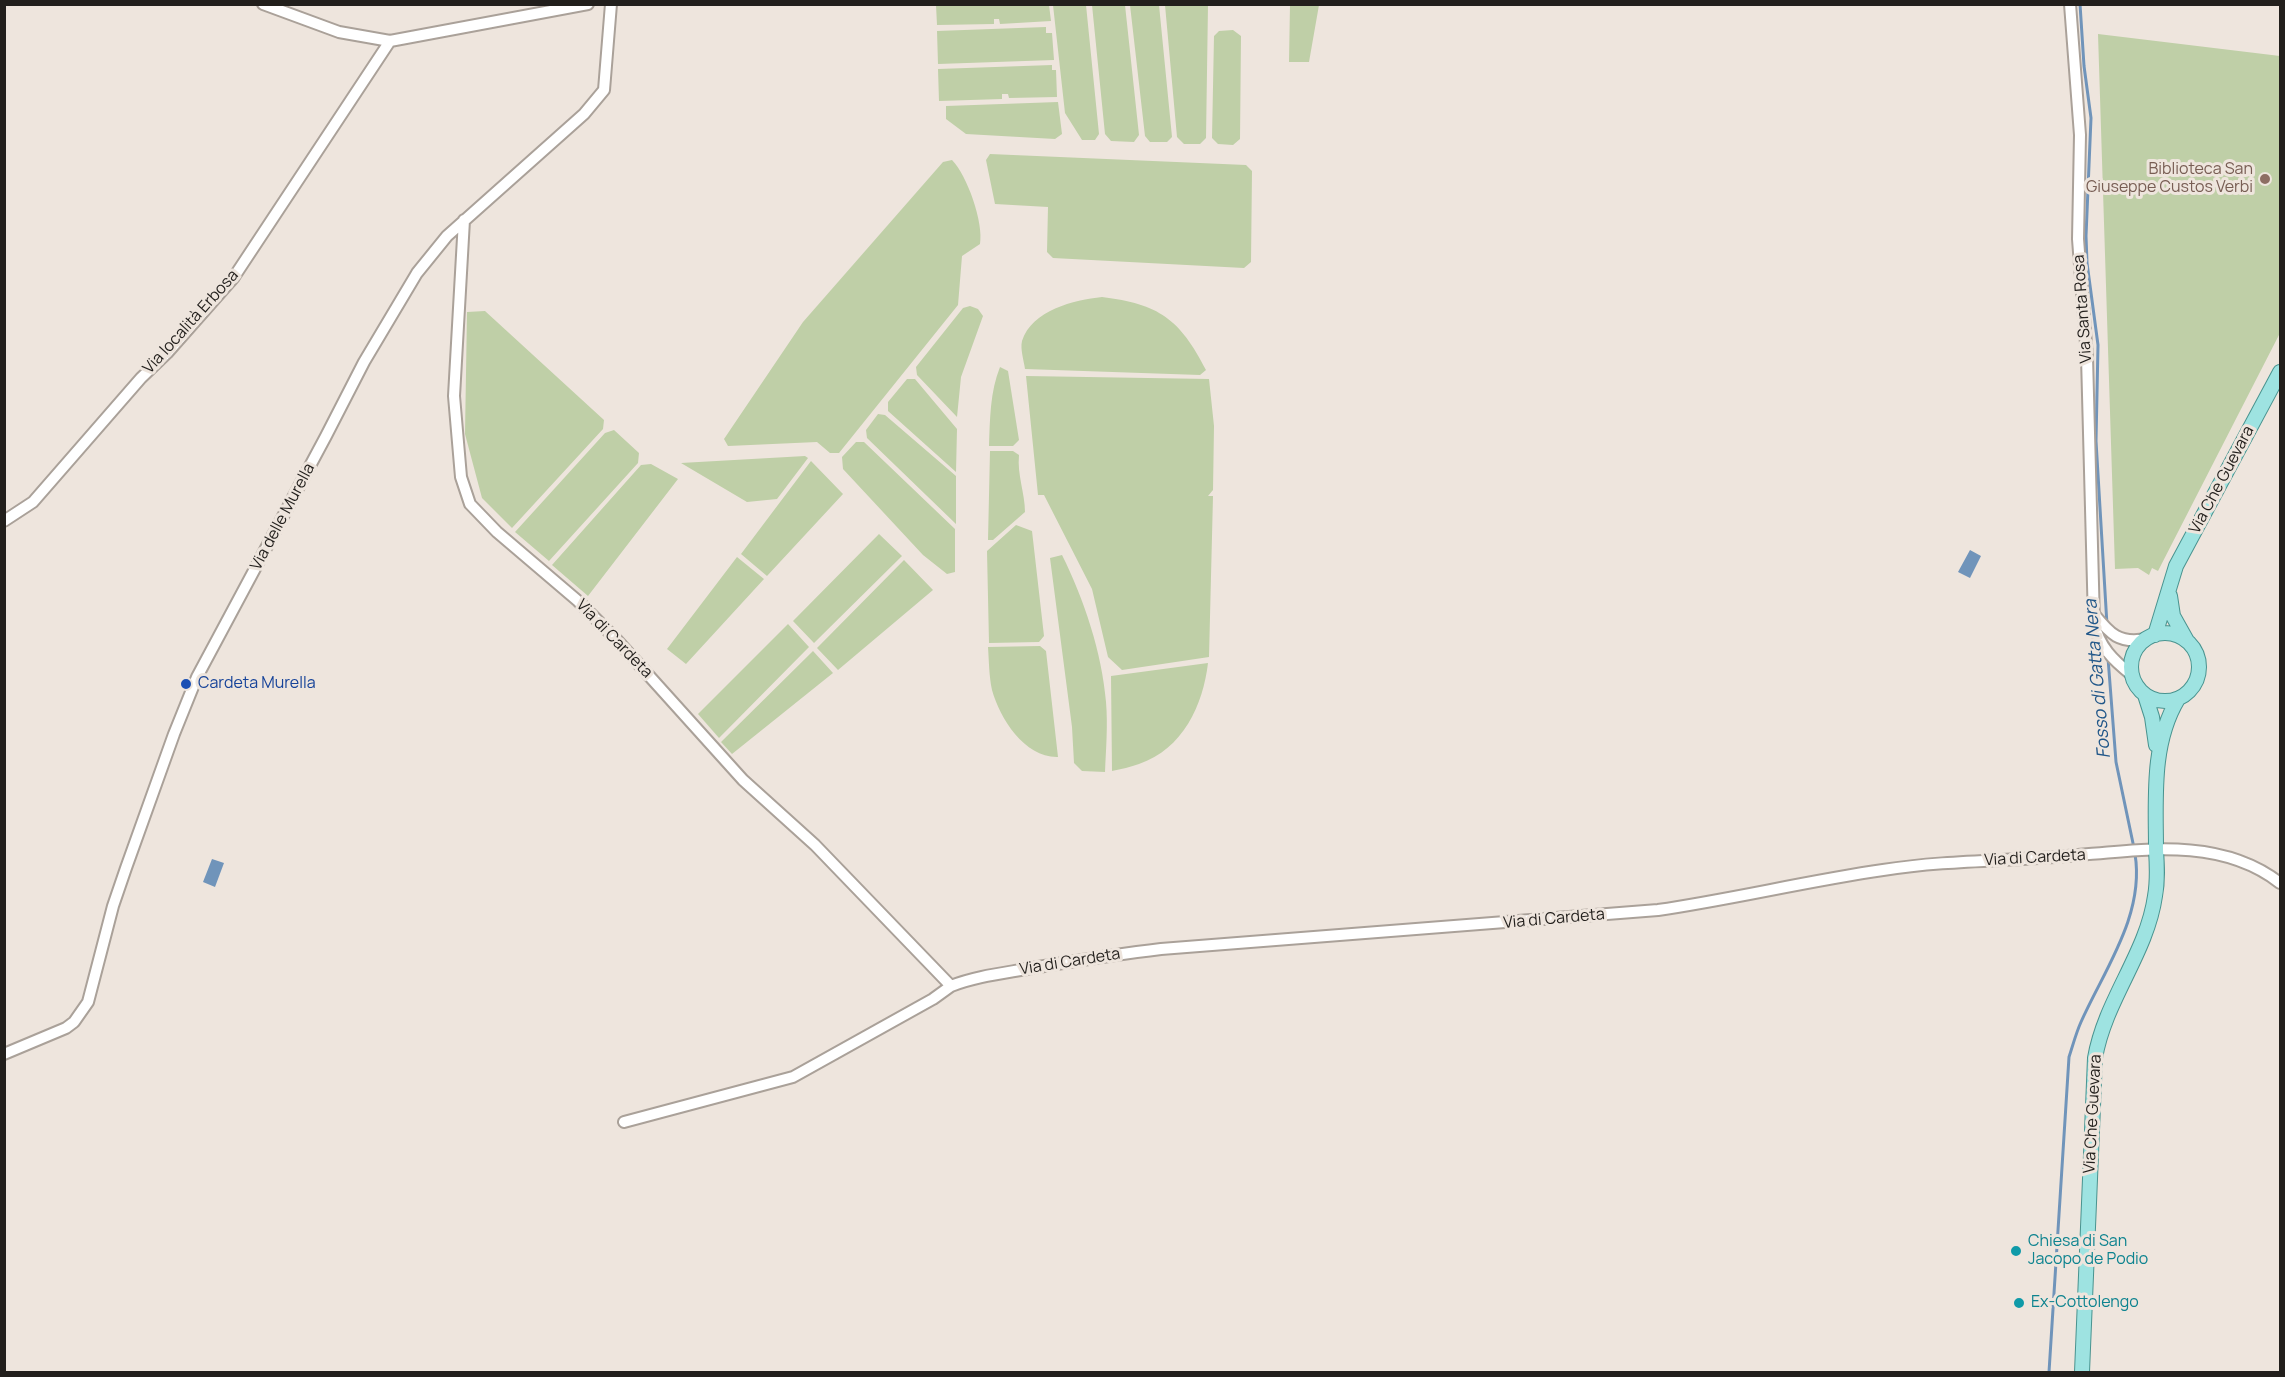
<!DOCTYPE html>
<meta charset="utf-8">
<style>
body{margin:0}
#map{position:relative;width:2285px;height:1377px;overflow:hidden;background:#eee5dd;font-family:Manrope,sans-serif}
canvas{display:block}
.frame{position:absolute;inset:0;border:6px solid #221f1c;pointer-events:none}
</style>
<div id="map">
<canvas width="2285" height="1377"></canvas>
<div class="frame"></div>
</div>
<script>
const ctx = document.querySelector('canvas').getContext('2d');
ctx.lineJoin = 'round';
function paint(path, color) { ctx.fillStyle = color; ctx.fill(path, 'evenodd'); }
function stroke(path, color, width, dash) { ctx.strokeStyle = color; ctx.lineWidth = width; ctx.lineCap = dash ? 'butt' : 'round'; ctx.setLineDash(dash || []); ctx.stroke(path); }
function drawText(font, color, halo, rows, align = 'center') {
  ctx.font = font + ' Manrope,sans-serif'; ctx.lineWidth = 6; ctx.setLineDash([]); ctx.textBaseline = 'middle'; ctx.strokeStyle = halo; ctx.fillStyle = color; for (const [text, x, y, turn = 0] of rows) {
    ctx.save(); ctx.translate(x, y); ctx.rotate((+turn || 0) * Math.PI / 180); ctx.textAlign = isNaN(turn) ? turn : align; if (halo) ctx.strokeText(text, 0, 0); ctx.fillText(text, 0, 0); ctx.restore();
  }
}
const green = new Path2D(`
 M 936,5 L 1049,5 L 1051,21 L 1000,24 L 999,19 L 994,19 L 994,24 L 937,25 Z
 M 1053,5 L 1086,5 L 1099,134 L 1095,140 L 1082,140 L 1065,113 Z
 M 1092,5 L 1125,5 L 1139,135 L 1134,142 L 1111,141 L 1105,134 Z
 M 1130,5 L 1159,5 L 1172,137 L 1167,142 L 1150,142 L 1145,136 Z
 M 1165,5 L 1208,5 L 1206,138 L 1200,144 L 1184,144 L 1177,137 Z
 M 1290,5 L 1319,5 L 1309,62 L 1289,62 Z
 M 1046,27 L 1046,33 L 1052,33 L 1054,60 L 938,64 L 937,31 Z
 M 1233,30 L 1241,36 L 1240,139 L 1233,145 L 1218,144 L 1212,138 L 1214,36 L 1219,31 Z
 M 2098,34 L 2280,56 L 2280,333 L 2158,571 L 2152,568 L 2149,575 L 2138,568 L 2115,569 Z
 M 1052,65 L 1052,70 L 1056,70 L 1057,97 L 1009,98 L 1008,94 L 1002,94 L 1002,99 L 939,101 L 938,69 Z
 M 1058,102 L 1062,134 L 1055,139 L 966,134 L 946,119 L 946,106 Z
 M 990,154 L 1246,165 L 1252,171 L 1251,262 L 1244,268 L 1053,258 L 1047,252 L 1048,207 L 995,204 L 986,160 Z
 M 952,160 C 967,175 984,223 980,244 L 962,256 L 958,305 L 839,453 L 830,453 L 817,442 L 728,446 L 724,439 L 803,322 L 943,162 Z
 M 1102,297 C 1159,304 1180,319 1206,370 L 1200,375 L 1025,369 C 1024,361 1020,349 1022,341 C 1032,310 1074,300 1102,297 Z
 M 970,306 L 978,309 L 983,316 L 961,377 L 957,417 L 917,375 L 916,367 L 963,308 Z
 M 485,311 L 604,420 L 603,429 L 512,528 L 482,498 L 465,434 L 467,312 Z
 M 1000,367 L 1008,371 L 1019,440 L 1013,446 L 989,446 C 990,419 990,392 1000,367 Z
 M 1026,376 L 1209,379 L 1214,426 L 1213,490 L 1208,496 L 1213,496 L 1209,657 L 1122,670 L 1108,657 L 1092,589 L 1044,495 L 1038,495 Z
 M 907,379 L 915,379 L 957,429 L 956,472 L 888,411 L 888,402 Z
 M 878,414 L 885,415 L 956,476 L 956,524 L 867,438 L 866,430 Z
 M 614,430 L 639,453 L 638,463 L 549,561 L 515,532 L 605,433 Z
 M 856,442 L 864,442 L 955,529 L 955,572 L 947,574 L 923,555 L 843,469 L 842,457 Z
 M 990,451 L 1013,451 L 1019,455 C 1017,475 1025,493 1025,512 L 993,540 L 988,540 Z
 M 805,456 L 808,458 L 777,499 L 747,502 L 681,463 Z
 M 811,461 L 843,494 L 767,576 L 741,554 Z
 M 651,464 L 678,479 L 588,596 L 552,565 L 641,465 Z
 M 1016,525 L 1032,531 L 1044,636 L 1039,642 L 989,643 L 987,551 Z
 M 879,534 L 902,556 L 814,643 L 793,621 Z
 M 1062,555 C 1084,599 1102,653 1106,702 C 1108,725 1106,749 1105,772 L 1082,771 L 1074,763 L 1072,727 L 1050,558 Z
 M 737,557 L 764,579 L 686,664 L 667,649 Z
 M 904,560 L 933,590 L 838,670 L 817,648 Z
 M 788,624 L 809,647 L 719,738 L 698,714 Z
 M 1040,646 L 1046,651 L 1058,757 C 1025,758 1000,719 992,690 C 989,676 989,661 988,647 Z
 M 813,651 L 833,673 L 732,754 L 721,742 Z
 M 1208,663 C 1203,705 1183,749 1139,764 C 1131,767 1121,769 1112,771 L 1111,676 Z`);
const water = new Path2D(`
 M 1970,550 L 1981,556 L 1970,578 L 1958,572 Z
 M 212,859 L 224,863 L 215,887 L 203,882 Z`);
const stream = new Path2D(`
 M 2080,4 L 2084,66 L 2091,118 L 2086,236 L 2087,263 L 2098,345 L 2096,441 L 2107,625
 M 2108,658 L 2116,762 L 2134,848
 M 2049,1372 L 2069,1057 C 2073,1045 2076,1033 2081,1022 C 2104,970 2145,915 2135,854`);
const minor = new Path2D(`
 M 263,4 L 339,32 L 390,41 L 588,4
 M 2070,4 L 2080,135 L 2078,239 L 2087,357 L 2094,622 C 2098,646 2114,661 2132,675
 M 464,220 L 454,396 L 461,477 L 470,504 L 497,532 L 578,601 L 615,638 L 743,780 L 815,845 L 951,986 C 976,976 1005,973 1032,968 C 1075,961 1118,954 1161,949 L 1658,910 C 1733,899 1807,881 1883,870 C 1940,861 1998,861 2055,857 C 2130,852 2216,833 2280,883
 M 4,521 L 33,502 L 141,378 L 167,353 L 234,277 L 390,41
 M 2094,614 C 2110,634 2119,644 2146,639
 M 4,1054 L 66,1028 L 74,1022 L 88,1002 L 113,906 L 126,868 L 174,734 L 197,677 L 326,436 L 364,362 L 417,273 L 447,236 L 584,114 L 604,90 L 611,4
 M 624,1122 L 793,1077 L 933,999 L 951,986`);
const major = new Path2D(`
 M 2170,596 L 2173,616 L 2187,641
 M2131 667a34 34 0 1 1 68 0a34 34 0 1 1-68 0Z
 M 2155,635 L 2176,566 L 2280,372
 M 2145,695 L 2152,717 L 2156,745
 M 2082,1372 L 2095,1058 C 2105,1000 2147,953 2155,896 C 2158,880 2157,865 2156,850 C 2156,799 2151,744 2178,699`);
const markers = [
 [2265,179,6,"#8d6e63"],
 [186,684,6,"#1a4fb4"],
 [2016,1251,6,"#0f9aa8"],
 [2019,1303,6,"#0f9aa8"]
];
const educationNames = [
 ["Biblioteca San",2253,170],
 ["Giuseppe Custos Verbi",2253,188]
];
const streetNames = [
 ["Via Santa Rosa",2083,309,-94],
 ["Via località Erbosa",191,322,-48],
 ["Via Che Guevara",2222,480,-62],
 ["Via delle Murella",283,517,-62],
 ["Via di Cardeta",614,639,46],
 ["Via di Cardeta",2035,858,-3],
 ["Via di Cardeta",1554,919,-5],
 ["Via di Cardeta",1070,962,-9],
 ["Via Che Guevara",2093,1114,-87]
];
const transitNames = [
 ["Cardeta Murella",198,684]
];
const cultureNames = [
 ["Chiesa di San",2028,1242],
 ["Jacopo de Podio",2028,1260],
 ["Ex-Cottolengo",2031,1303]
];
const waterNames = [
 ["Fosso di Gatta Nera",2098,679,-95]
];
paint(green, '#bfcfa7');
paint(water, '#7094ba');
stroke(stream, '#7094ba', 3);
stroke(minor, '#aaa199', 14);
stroke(major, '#49938f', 16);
stroke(minor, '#fff', 10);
stroke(major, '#9ee3e1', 14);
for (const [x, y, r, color] of markers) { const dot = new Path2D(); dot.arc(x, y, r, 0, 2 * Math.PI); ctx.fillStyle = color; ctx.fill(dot); stroke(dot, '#eee5dd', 2); }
drawText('16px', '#785e54', '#eee5dd', educationNames, 'right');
drawText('16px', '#221f1c', '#eee5dd', streetNames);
drawText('16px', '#164399', '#eee5dd', transitNames, 'left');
drawText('16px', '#0d838f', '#eee5dd', cultureNames, 'left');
drawText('italic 18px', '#215789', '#eee5dd', waterNames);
</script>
